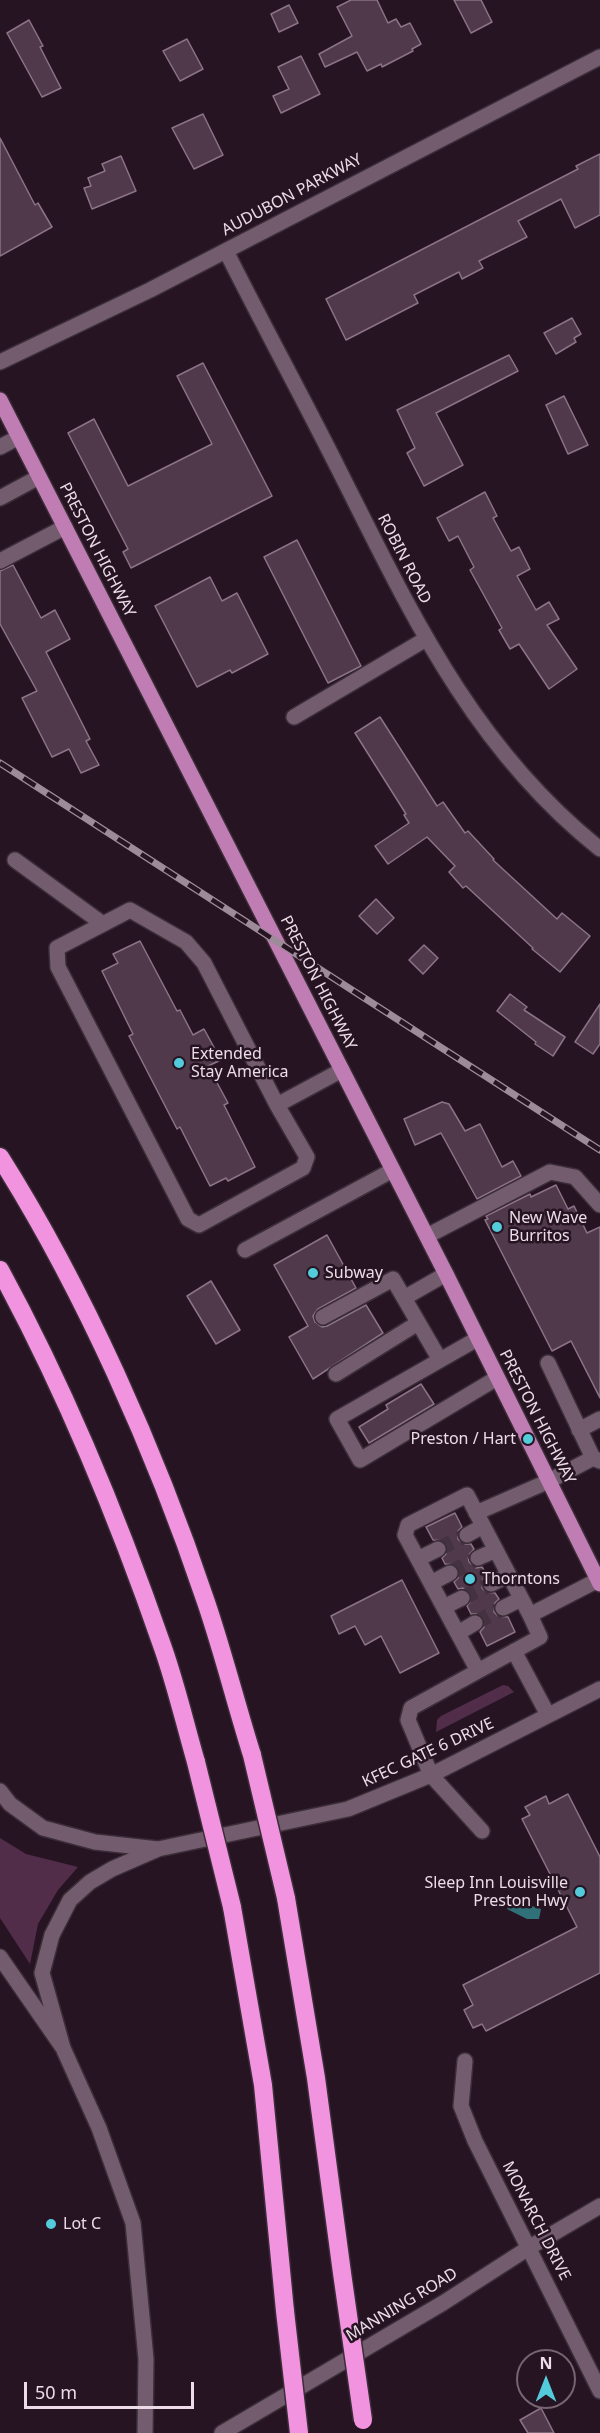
<!DOCTYPE html>
<style>
body{margin:0}
#map{position:relative;width:600px;height:2433px;overflow:hidden;background:#271423;font-family:"Noto Sans",sans-serif}
canvas{display:block}
.north{position:absolute;left:516px;top:2349px;width:60px;height:60px;box-sizing:border-box;background:#271423;border:2px solid #756471;border-radius:50%;rotate:0deg;font-size:16px;font-weight:700;line-height:24px;text-align:center;color:#ebdce7}
.north::after{content:'';display:block;margin:auto;width:21px;height:27px;background:#53cbdb;clip-path:polygon(50% 0,100% 100%,50% 72%,0 100%)}
.scale{position:absolute;left:24px;top:2382px;width:170px;height:27px;box-sizing:border-box;border:3px solid #ebdce7;border-top:0;padding-left:8px;font-size:18px;line-height:21px;white-space:nowrap;color:#ebdce7;-webkit-text-stroke:4px #271423;paint-order:stroke}
</style>
<div id="map">
<canvas width="600" height="2433"></canvas>
<div class="north">N</div>
<div class="scale">50 m</div>
</div>
<script>
const ctx = document.querySelector('canvas').getContext('2d');
ctx.lineJoin = 'round';
function paint(path, color) { ctx.fillStyle = color; ctx.fill(path, 'evenodd'); }
function stroke(path, color, width, dash) { ctx.strokeStyle = color; ctx.lineWidth = width; ctx.lineCap = dash ? 'butt' : 'round'; ctx.setLineDash(dash || []); ctx.stroke(path); }
function drawText(font, color, halo, rows, align = 'center') {
  ctx.font = font + ' "Noto Sans",sans-serif'; ctx.lineWidth = 5; ctx.setLineDash([]); ctx.textBaseline = 'middle'; ctx.strokeStyle = halo; ctx.fillStyle = color; for (const [text, x, y, turn = 0] of rows) {
    ctx.save(); ctx.translate(x, y); ctx.rotate((+turn || 0) * Math.PI / 180); ctx.textAlign = isNaN(turn) ? turn : align; if (halo) ctx.strokeText(text, 0, 0); ctx.fillText(text, 0, 0); ctx.restore();
  }
}
const green = new Path2D(`
 M 503,1685 L 508,1686 L 514,1692 L 436,1732 L 437,1720 L 441,1716 Z
 M 0,1838 L 26,1854 L 78,1867 L 58,1890 L 38,1924 L 30,1964 L 0,1918 Z`);
const water = new Path2D(`
 M 511,1899 L 541,1909 L 539,1919 L 527,1919 L 507,1909 Z`);
const building = new Path2D(`
 M 351,0 L 377,0 L 388,23 L 396,19 L 401,27 L 410,23 L 421,44 L 412,49 L 413,51 L 382,67 L 381,64 L 367,71 L 357,52 L 325,67 L 319,54 L 352,36 L 337,7 Z
 M 454,0 L 481,0 L 492,22 L 471,33 Z
 M 289,5 L 298,23 L 279,32 L 271,14 Z
 M 29,20 L 43,46 L 40,47 L 61,88 L 42,97 L 7,33 Z
 M 187,39 L 203,69 L 180,81 L 163,51 Z
 M 301,56 L 320,94 L 281,113 L 273,96 L 289,89 L 278,67 Z
 M 203,114 L 223,155 L 194,169 L 172,128 Z
 M 0,138 L 35,205 L 38,203 L 52,227 L 0,256 Z
 M 600,154 L 600,215 L 575,228 L 561,199 L 518,221 L 527,237 L 479,261 L 483,268 L 462,279 L 459,272 L 414,295 L 418,303 L 346,340 L 326,299 L 578,169 L 576,166 Z
 M 121,156 L 136,191 L 92,209 L 84,188 L 91,186 L 88,178 L 105,171 L 102,164 Z
 M 572,318 L 581,334 L 574,338 L 576,342 L 556,354 L 544,333 Z
 M 509,355 L 518,371 L 436,413 L 463,465 L 424,486 L 407,453 L 415,448 L 397,410 Z
 M 203,363 L 272,496 L 131,568 L 123,552 L 128,549 L 68,433 L 94,419 L 128,486 L 212,444 L 177,376 Z
 M 564,396 L 588,445 L 568,454 L 546,405 Z
 M 485,492 L 497,516 L 493,518 L 511,551 L 519,547 L 530,569 L 517,576 L 536,610 L 549,602 L 559,619 L 547,625 L 577,669 L 549,689 L 519,644 L 510,649 L 499,630 L 502,628 L 470,570 L 474,567 L 458,536 L 449,541 L 437,518 Z
 M 297,540 L 361,666 L 328,683 L 264,557 Z
 M 13,565 L 41,618 L 55,610 L 70,639 L 46,652 L 90,739 L 86,741 L 99,765 L 81,773 L 69,749 L 52,757 L 22,698 L 37,691 L 0,624 L 0,571 Z
 M 210,577 L 222,601 L 237,593 L 268,654 L 232,673 L 230,670 L 197,687 L 155,606 Z
 M 380,717 L 437,806 L 443,802 L 465,833 L 468,831 L 494,859 L 493,860 L 557,919 L 562,913 L 590,936 L 560,972 L 532,949 L 533,948 L 466,886 L 463,888 L 449,872 L 455,866 L 427,837 L 388,864 L 375,846 L 409,823 L 404,815 L 406,814 L 355,733 Z
 M 376,899 L 394,918 L 377,934 L 359,916 Z
 M 140,941 L 177,1011 L 180,1010 L 193,1035 L 204,1029 L 221,1060 L 208,1066 L 228,1103 L 224,1105 L 255,1167 L 228,1181 L 226,1178 L 210,1186 L 180,1127 L 177,1129 L 129,1036 L 133,1034 L 102,971 L 118,963 L 113,954 Z
 M 424,945 L 438,958 L 423,974 L 409,960 Z
 M 510,994 L 527,1007 L 524,1010 L 565,1037 L 553,1056 L 535,1044 L 536,1042 L 497,1011 Z
 M 600,1004 L 600,1044 L 593,1054 L 575,1042 Z
 M 442,1102 L 449,1104 L 465,1131 L 480,1124 L 502,1167 L 513,1161 L 521,1176 L 477,1199 L 441,1133 L 415,1145 L 404,1119 Z
 M 556,1185 L 568,1209 L 574,1206 L 587,1233 L 600,1227 L 600,1398 L 571,1341 L 552,1351 L 485,1220 L 488,1219 L 486,1216 L 530,1194 L 531,1197 Z
 M 327,1235 L 356,1288 L 318,1309 L 313,1316 L 315,1322 L 322,1327 L 327,1326 L 366,1305 L 383,1333 L 313,1379 L 289,1337 L 308,1326 L 274,1265 Z
 M 211,1281 L 240,1330 L 216,1344 L 187,1296 Z
 M 421,1384 L 434,1404 L 369,1443 L 359,1427 L 388,1409 L 386,1405 Z
 M 455,1513 L 462,1527 L 458,1531 L 458,1539 L 463,1544 L 471,1544 L 474,1549 L 468,1556 L 469,1562 L 476,1568 L 482,1567 L 487,1575 L 483,1579 L 482,1588 L 486,1592 L 495,1593 L 499,1599 L 495,1603 L 494,1612 L 498,1616 L 508,1617 L 515,1632 L 487,1646 L 480,1632 L 484,1627 L 484,1619 L 479,1614 L 471,1614 L 467,1606 L 472,1599 L 470,1593 L 463,1588 L 458,1589 L 454,1582 L 458,1578 L 459,1569 L 455,1565 L 445,1564 L 442,1558 L 446,1554 L 447,1545 L 443,1541 L 433,1540 L 426,1527 Z
 M 402,1580 L 439,1653 L 400,1673 L 381,1636 L 365,1645 L 355,1626 L 339,1634 L 331,1616 Z
 M 568,1794 L 600,1857 L 600,1973 L 486,2031 L 482,2024 L 473,2028 L 464,2010 L 473,2005 L 463,1985 L 577,1927 L 522,1819 L 530,1815 L 525,1807 L 546,1796 L 549,1804 Z
 M 541,2408 L 554,2433 L 528,2433 L 520,2420 Z`);
const minorTunnel = new Path2D(`
 M 438,1549 L 467,1535
 M 450,1573 L 478,1558
 M 462,1598 L 491,1584
 M 475,1623 L 503,1608`);
const minor = new Path2D(`
 M 226,251 C 263,325 303,398 340,472 C 411,613 473,748 600,849
 M 0,362 L 150,290 L 600,57
 M 0,447 L 19,437
 M 0,498 L 39,477
 M 0,561 L 65,527
 M 294,717 L 426,639
 M 15,860 L 103,924
 M 277,1105 L 307,1157 L 303,1168 L 199,1225 L 188,1219 L 58,967 L 57,948 L 130,910 L 186,942 L 204,963 L 277,1105 L 342,1070
 M 427,1236 L 550,1172 L 575,1177 L 600,1205
 M 245,1250 L 393,1170
 M 404,1298 L 446,1274
 M 323,1317 L 393,1279 L 440,1360
 M 477,1339 L 337,1419 L 360,1460 L 497,1378
 M 548,1363 L 593,1458
 M 336,1374 L 418,1323
 M 579,1430 L 600,1419
 M 476,1513 L 549,1481 L 593,1458 L 600,1461
 M 467,1535 L 483,1526
 M 478,1558 L 496,1550
 M 418,1559 L 438,1549
 M 431,1583 L 450,1573
 M 491,1584 L 509,1575
 M 444,1607 L 462,1598
 M 503,1608 L 521,1599
 M 530,1615 L 540,1637 L 478,1671 L 405,1535 L 408,1525 L 467,1495 L 530,1615 L 598,1580
 M 458,1633 L 475,1623
 M 514,1651 L 548,1715
 M 478,1671 L 411,1708 L 408,1720 L 431,1775 L 482,1831
 M 0,1791 L 10,1804 L 43,1828 L 95,1842 L 158,1849
 M 0,1957 L 63,2048 L 99,2128 L 133,2223 L 146,2359 L 145,2433
 M 63,2048 L 42,1973 L 52,1935 L 70,1900 L 90,1882 L 112,1869 L 158,1849 L 348,1809 L 431,1775 L 600,1689
 M 465,2061 L 461,2106 L 475,2141 L 600,2391
 M 222,2433 L 443,2303 L 530,2247 L 600,2206`);
const major = new Path2D(`
 M 0,400 L 446,1274 L 600,1584`);
const highway = new Path2D(`
 M 0,1157 C 84,1290 156,1453 206,1602 C 223,1652 236,1704 252,1755
 M 0,1270 C 66,1391 118,1518 163,1648 C 176,1685 185,1724 196,1762
 M 286,1898 L 316,2078 L 342,2273
 M 232,1907 L 263,2085 L 285,2311`);
const rail = new Path2D(`
 M 0,763 L 600,1150`);
const highwayBridge = new Path2D(`
 M 252,1755 L 286,1898
 M 196,1762 L 232,1907
 M 342,2273 L 363,2420
 M 285,2311 L 299,2433`);
const markers = [
 [179,1063,6,"#53cbdb"],
 [497,1227,6,"#53cbdb"],
 [313,1273,6,"#53cbdb"],
 [528,1439,6,"#53cbdb"],
 [470,1579,6,"#53cbdb"],
 [580,1892,6,"#53cbdb"],
 [51,2224,6,"#53cbdb"]
];
const streetNames = [
 ["AUDUBON PARKWAY",292,195,-28],
 ["PRESTON HIGHWAY",97,550,63],
 ["ROBIN ROAD",404,559,63],
 ["PRESTON HIGHWAY",318,983,63],
 ["PRESTON HIGHWAY",537,1417,63],
 ["KFEC GATE 6 DRIVE",428,1753,-25],
 ["MONARCH DRIVE",536,2221,63],
 ["MANNING ROAD",402,2305,-31]
];
const poiNames = [
 ["Extended",191,1054],
 ["Stay America",191,1072],
 ["New Wave",509,1218],
 ["Burritos",509,1236],
 ["Subway",325,1273],
 ["Preston / Hart",516,1439,"right"],
 ["Thorntons",482,1579],
 ["Sleep Inn Louisville",568,1883,"right"],
 ["Preston Hwy",568,1901,"right"],
 ["Lot C",63,2224]
];
paint(green, '#512d4a');
paint(water, '#307079');
paint(building, '#4f394a');
stroke(building, '#8c7387', 1.5);
stroke(minorTunnel, '#443240', 15, [15, 8]);
stroke(minor, '#3b2e38', 18);
stroke(major, '#3b2e38', 18);
stroke(highway, '#3b2e38', 21);
stroke(minor, '#745c6f', 15);
stroke(major, '#c07db3', 15);
stroke(highway, '#f293e0', 18);
stroke(rail, '#9c8b98', 7);
stroke(rail, '#271423', 4.5, [14]);
stroke(highwayBridge, '#3b2e38', 21, []);
stroke(highwayBridge, '#f293e0', 18);
for (const [x, y, r, color] of markers) { const dot = new Path2D(); dot.arc(x, y, r, 0, 2 * Math.PI); ctx.fillStyle = color; ctx.fill(dot); stroke(dot, '#271423', 2); }
drawText('16px', '#ebdce7', '#271423', streetNames);
drawText('16px', '#ebdce7', '#271423', poiNames, 'left');
</script>
